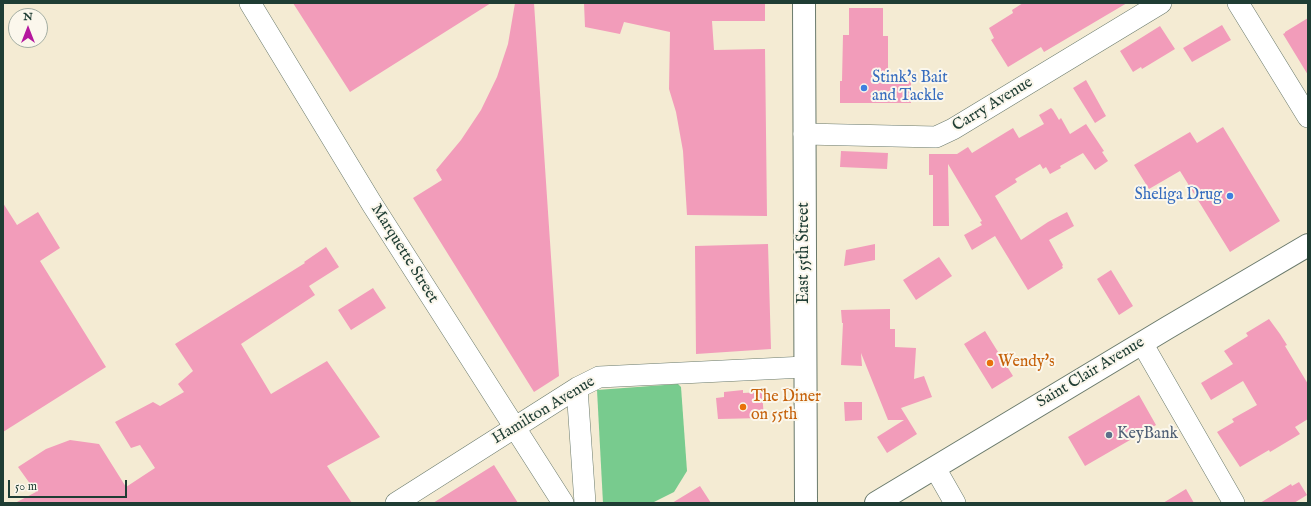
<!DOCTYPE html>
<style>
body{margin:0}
#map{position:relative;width:1311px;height:506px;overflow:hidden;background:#f4ebd3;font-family:"IM FELL English",serif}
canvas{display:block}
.frame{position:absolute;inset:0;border:4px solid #1f3d34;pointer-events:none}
.north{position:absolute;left:8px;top:8px;width:40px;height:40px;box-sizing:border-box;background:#fbf7ec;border:1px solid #a3ada2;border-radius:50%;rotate:0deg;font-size:11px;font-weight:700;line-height:16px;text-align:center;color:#1f3d34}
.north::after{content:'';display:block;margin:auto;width:14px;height:18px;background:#b5179e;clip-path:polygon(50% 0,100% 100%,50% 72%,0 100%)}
.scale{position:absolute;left:8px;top:480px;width:119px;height:18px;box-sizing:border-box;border:2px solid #1f3d34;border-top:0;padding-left:5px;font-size:12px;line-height:14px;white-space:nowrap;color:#1f3d34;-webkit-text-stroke:3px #fbf7ec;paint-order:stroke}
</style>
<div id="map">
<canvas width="1311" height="506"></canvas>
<div class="frame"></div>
<div class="north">N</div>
<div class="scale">50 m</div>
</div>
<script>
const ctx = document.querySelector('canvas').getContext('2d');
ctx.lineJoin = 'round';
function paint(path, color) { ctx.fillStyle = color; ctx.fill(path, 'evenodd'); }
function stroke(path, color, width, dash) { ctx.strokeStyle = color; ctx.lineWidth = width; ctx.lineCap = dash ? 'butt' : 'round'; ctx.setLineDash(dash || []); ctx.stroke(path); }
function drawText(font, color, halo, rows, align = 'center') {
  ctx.font = font + ' "IM FELL English",serif'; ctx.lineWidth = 4; ctx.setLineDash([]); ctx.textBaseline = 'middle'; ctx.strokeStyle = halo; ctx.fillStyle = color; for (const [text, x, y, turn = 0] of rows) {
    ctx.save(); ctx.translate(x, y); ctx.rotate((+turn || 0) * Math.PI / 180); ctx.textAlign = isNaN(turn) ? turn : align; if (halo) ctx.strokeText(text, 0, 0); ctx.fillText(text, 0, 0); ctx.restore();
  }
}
const green = new Path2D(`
 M 678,384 L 681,387 L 687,471 L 674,492 L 652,503 L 603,503 L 597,390 Z`);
const building = new Path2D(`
 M 293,3 L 491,3 L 350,92 Z
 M 515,3 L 534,3 L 559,376 L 534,392 L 413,198 L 442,180 L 436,170 L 461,140 L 481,110 L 497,77 L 508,44 Z
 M 584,3 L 765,3 L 765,21 L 712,21 L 714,50 L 765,49 L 767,216 L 687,215 L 683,151 L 676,112 L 669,89 L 670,32 L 624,22 L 620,34 L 585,27 Z
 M 1023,3 L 1127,3 L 1044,52 L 1041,47 L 1008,67 L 991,40 L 994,38 L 989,28 L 1013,13 L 1012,10 Z
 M 849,8 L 883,8 L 883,36 L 888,36 L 888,81 L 911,81 L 911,103 L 840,103 L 840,81 L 842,81 L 843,35 L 849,35 Z
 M 1308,18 L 1308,75 L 1283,34 L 1285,33 L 1285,32 Z
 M 1222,25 L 1231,40 L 1192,62 L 1183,48 Z
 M 1160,26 L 1175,49 L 1142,69 L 1141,67 L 1133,72 L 1120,51 Z
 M 1086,80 L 1106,116 L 1095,123 L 1073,88 Z
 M 1051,108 L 1053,110 L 1059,120 L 1061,118 L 1070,134 L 1086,124 L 1104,151 L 1102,152 L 1108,161 L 1095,170 L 1083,153 L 1060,166 L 1061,168 L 1050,174 L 1046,167 L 1043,169 L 1040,164 L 1015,179 L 1017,182 L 995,196 L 1021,240 L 1048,222 L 1067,212 L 1074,226 L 1049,240 L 1063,265 L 1062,266 L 1063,268 L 1028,290 L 995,236 L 972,250 L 964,235 L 982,225 L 980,222 L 982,221 L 948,164 L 949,226 L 933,226 L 933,175 L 929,175 L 929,154 L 957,154 L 968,147 L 972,153 L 1013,128 L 1019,138 L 1044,124 L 1039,115 Z
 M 1223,127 L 1280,221 L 1230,252 L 1180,171 L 1149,189 L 1134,165 L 1190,132 L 1197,143 Z
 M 841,151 L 888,153 L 887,169 L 840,167 Z
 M 3,203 L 17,225 L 38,212 L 60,248 L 40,261 L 106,367 L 3,432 Z
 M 768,244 L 771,349 L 696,354 L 695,246 Z
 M 875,244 L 875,260 L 844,266 L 846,250 Z
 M 326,247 L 339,267 L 309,286 L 315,295 L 241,344 L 271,394 L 327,361 L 380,437 L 327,466 L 352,503 L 15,503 L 36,492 L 18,467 L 46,449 L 70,440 L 99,444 L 126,487 L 155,468 L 140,445 L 131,448 L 115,422 L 153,402 L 160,406 L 184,392 L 178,384 L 193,371 L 175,344 L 305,263 L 304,262 Z
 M 939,257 L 952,276 L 916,300 L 903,280 Z
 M 1111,270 L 1133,306 L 1119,315 L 1097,279 Z
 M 373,288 L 386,308 L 351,330 L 338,310 Z
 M 890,309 L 890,329 L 895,329 L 895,347 L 916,348 L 914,379 L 924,376 L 932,397 L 901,408 L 917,434 L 887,453 L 877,437 L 904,420 L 888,420 L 861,353 L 862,366 L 841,365 L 843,323 L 842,323 L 841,310 Z
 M 1269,319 L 1280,334 L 1287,345 L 1285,346 L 1308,384 L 1308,419 L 1295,427 L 1300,434 L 1270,452 L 1269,450 L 1240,467 L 1217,432 L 1234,422 L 1232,419 L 1257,405 L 1243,381 L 1211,400 L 1201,383 L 1233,364 L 1224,351 L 1248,336 L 1246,333 Z
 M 985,331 L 1013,376 L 992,389 L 964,344 Z
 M 743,390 L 743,393 L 762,392 L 764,418 L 718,419 L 716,398 L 724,397 L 724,392 Z
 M 1139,395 L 1156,425 L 1085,466 L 1068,437 Z
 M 844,402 L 862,402 L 862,420 L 845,421 Z
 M 494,465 L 518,503 L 433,503 Z
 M 1299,482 L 1307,495 L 1294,503 L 1260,503 L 1291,484 L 1292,486 Z
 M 700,486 L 711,503 L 672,503 Z
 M 1186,489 L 1194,503 L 1163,503 Z`);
const minor = new Path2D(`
 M 250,3 L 372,204 L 563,503
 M 1238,3 L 1308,117
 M 804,134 L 936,137 L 953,129 L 1161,3
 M 1142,343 L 1234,503
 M 577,388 L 585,503
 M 935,468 L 955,503
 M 396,503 L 577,388 L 599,377 L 805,367`);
const major = new Path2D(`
 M 804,3 L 806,503
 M 876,503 L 1167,328 L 1308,245`);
const markers = [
 [864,88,4,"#3f7fe0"],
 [1230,196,4,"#3f7fe0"],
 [990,363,4,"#e8710a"],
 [743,407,4,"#e8710a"],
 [1109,435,4,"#5c6f8a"]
];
const shopNames = [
 ["Stink's Bait",872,79],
 ["and Tackle",872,97],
 ["Sheliga Drug",1222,196,"right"]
];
const streetNames = [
 ["Carry Avenue",993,105,-31],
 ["East 55th Street",805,253,-90],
 ["Marquette Street",404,254,58],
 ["Saint Clair Avenue",1091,373,-31],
 ["Hamilton Avenue",544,411,-31]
];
const foodNames = [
 ["Wendy's",998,363],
 ["The Diner",751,398],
 ["on 55th",751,416]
];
const serviceNames = [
 ["KeyBank",1117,435]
];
paint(green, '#78cb8e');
paint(building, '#f29cba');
stroke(minor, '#6a7a6c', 22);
stroke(major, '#6a7a6c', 24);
stroke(minor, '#fff', 21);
stroke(major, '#fff', 22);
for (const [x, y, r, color] of markers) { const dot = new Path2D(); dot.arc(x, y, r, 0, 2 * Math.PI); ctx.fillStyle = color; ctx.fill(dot); stroke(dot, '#fbf7ec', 1.5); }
drawText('16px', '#366cbe', '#fbf7ec', shopNames, 'left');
drawText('16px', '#1f3d34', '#fbf7ec', streetNames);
drawText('16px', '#c56008', '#fbf7ec', foodNames, 'left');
drawText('16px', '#4e5e75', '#fbf7ec', serviceNames, 'left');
</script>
